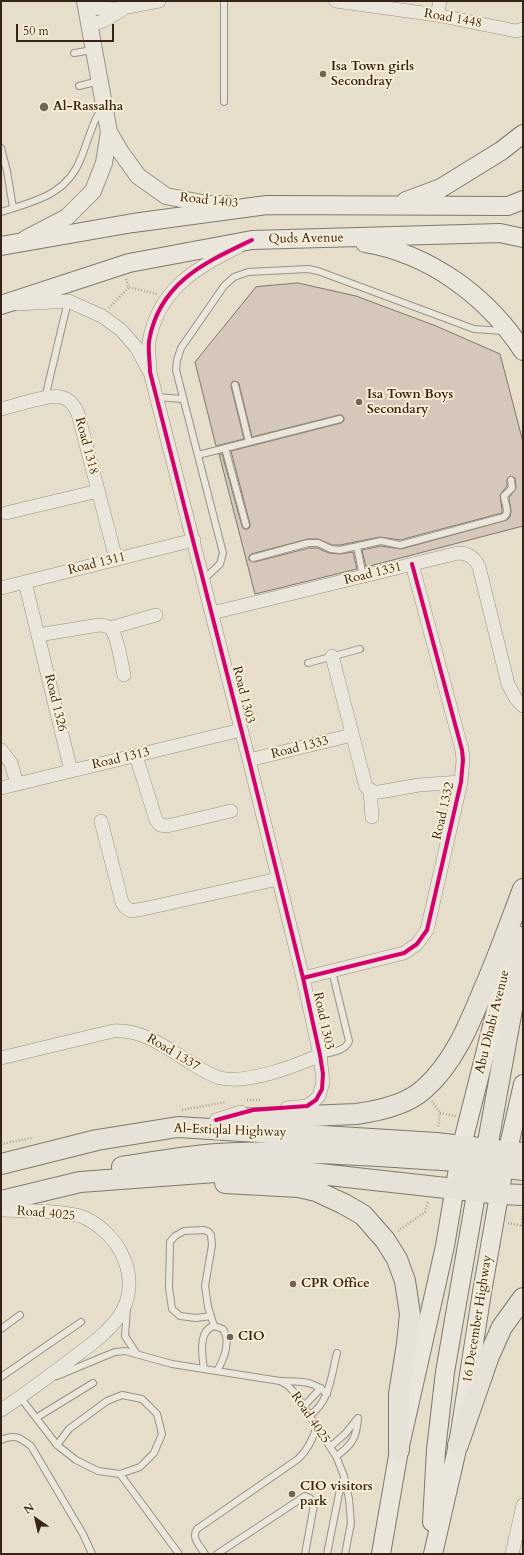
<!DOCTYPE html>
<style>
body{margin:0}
#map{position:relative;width:524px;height:1555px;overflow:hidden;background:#e6deca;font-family:Cardo,serif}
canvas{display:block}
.frame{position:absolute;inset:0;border:2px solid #352417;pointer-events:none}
.north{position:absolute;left:16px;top:1499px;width:40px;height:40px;-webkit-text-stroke:3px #f7edd4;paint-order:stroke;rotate:326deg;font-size:11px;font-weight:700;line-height:16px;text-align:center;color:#352417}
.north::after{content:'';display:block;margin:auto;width:14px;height:18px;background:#352417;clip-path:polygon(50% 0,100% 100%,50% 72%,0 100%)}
.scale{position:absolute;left:16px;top:24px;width:98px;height:18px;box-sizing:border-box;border:2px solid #352417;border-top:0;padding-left:5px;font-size:12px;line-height:14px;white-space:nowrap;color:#352417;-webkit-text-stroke:3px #f7edd4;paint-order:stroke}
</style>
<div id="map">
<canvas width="524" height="1555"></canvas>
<div class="frame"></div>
<div class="north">N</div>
<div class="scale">50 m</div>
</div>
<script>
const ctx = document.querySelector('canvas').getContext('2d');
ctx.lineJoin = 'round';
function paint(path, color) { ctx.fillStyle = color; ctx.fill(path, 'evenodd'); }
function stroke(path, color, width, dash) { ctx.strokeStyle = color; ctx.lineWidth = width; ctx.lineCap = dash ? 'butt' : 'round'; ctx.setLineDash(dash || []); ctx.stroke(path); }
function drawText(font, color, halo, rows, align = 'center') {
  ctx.font = font + ' Cardo,serif'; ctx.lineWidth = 4; ctx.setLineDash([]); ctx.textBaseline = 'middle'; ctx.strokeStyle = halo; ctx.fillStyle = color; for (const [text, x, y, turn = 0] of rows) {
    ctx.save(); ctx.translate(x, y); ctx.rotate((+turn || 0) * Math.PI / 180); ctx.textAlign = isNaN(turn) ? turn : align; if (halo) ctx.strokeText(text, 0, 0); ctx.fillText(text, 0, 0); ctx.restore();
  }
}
const building = new Path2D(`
 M 298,283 L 356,296 L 436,326 L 500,354 L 523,442 L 523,526 L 366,567 L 362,550 L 381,546 L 401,549 L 507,520 L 510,517 L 511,511 L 509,498 L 516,488 L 515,478 L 510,476 L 507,479 L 507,486 L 500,495 L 502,510 L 502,513 L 400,540 L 380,537 L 340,545 L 332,545 L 318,539 L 308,539 L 251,554 L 249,556 L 249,560 L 254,562 L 309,548 L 317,548 L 329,553 L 340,554 L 353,552 L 357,569 L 255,594 L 219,454 L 222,454 L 242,526 L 244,529 L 248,529 L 250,527 L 250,524 L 231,451 L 341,423 L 344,421 L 344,418 L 342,415 L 339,415 L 252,437 L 239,384 L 238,382 L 234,381 L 232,382 L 231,386 L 244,439 L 216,446 L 195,362 L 256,287 Z`);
const path = new Path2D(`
 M 126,279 L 129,287 L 157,294
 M 109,308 L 129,287
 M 247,1100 L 260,1100
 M 432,1101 L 440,1113 L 438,1128
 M 182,1110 L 226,1102
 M 440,1113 L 456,1116
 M 1,1144 L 32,1138
 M 508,1223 L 523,1226
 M 522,1226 L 523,1210
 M 398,1231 L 425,1212 L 428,1202`);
const service = new Path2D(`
 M 224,1 L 224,102
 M 74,53 L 93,50
 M 79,86 L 99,81
 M 1,148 L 7,171 L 13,208
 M 1,212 C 35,201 67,195 81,158 C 88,141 92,123 102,107
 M 235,385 L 249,442
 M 156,397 L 183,399
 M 45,398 L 68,301
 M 225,448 L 246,525
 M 198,455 L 340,419
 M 357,547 L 363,576
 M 253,558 L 308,543 L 318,543 L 331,549 L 340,550 L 381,541 L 400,545 L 504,517 C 510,512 505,504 504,496 L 512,488 L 511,480
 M 203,580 L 220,564 L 223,553 L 176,370 L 177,360 L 181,348 L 224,286 L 234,277 L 248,272 L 308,269 L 318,271 L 474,329 L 503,331
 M 308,663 L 360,649
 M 320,1055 C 330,1052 345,1052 349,1041 L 332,971
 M 127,1308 L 125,1336 L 136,1353
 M 211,1316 L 196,1318 L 180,1316 L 172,1309 L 169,1288 L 170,1242 L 175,1236 L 184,1231 L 204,1230 L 209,1232 L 211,1235 L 212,1245 L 205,1286 L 208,1307 L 214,1326
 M 1,1329 L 20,1315
 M 204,1369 C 202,1356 198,1330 214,1326 L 223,1329 C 231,1342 224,1359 217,1371
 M 57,1376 L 105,1356 L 115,1352 L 125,1351 L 172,1364 L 280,1381 L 287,1385 L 294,1392 L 336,1456 L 344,1476 L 349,1499 L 351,1523 L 345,1554
 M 1,1377 L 81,1322
 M 282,1381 C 301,1382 313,1380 327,1394
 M 20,1397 L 57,1445 L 76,1460 L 98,1471 L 120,1474 L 140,1467 L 154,1453 L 162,1434 L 157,1414 L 142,1399 L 122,1395 L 107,1401 L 69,1429 L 57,1445
 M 303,1407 L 321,1388
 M 309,1416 C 330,1402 331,1376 337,1353
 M 36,1418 L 93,1383
 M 1,1440 C 15,1434 19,1437 31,1446 L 83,1534 L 92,1554
 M 330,1447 L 345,1434 L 357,1419
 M 336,1456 C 352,1446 357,1436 358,1418
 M 120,1474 L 179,1554
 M 205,1554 C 200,1546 191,1538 197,1529 L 298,1459 C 308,1450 312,1439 317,1427
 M 217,1554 L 305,1496 L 310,1498 L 314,1505 L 305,1554
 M 327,1554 L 339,1494 L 344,1478`);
const minor = new Path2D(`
 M 336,1 L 437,15 L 516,31 L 523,29
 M 87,8 L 117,9 L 159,1
 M 437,15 L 440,1
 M 90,25 L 103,21 L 122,10
 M 238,247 C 195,268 158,290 149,342 C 148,351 150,363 150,372 L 249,760 L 303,978 L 320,1055 L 323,1082 L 319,1096 L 314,1101 L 307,1106 L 287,1108
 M 18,304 L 68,301 L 102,316 L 121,330 L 136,347 L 149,371
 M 1,409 C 14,406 49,394 61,397 C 70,399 75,406 78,414 L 116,559
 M 6,513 L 98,491
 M 25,582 L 71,771
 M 1,588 L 194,540
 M 212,613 L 458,553 C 469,553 475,558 479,567 L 508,684 L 516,699 L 523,706
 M 110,628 L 156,615
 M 38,635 L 99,625 C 104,625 108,626 111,629 C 117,635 122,666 124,675
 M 332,656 L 366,787 L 374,792 L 379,792 L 419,785 L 461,782
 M 1,750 L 11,763 L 17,784
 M 136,756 L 156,820 L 160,825 L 167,826 L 231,811
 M 249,760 L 352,735
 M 1,788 L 241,730
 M 370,790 L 372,817
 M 101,821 L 122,902 L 125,907 L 131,911 L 143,909 L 278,879
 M 303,978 L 404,953 L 417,944 L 427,930 L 461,782 L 463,760 L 462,750 L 412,564
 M 1,1058 L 113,1031 C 144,1029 168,1049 193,1064 C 202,1070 210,1075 220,1078 C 248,1084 295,1066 320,1055
 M 216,1120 L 241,1112
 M 1,1210 C 22,1211 65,1210 83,1217 C 121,1234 144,1281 118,1318 C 106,1334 89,1346 73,1358 C 49,1376 26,1394 1,1410
 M 512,1554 L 523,1505`);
const tertiary = new Path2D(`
 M 85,1 L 109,132 L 120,151 L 138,176 L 166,196 L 207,204 L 229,204
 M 25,239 L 67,217 L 93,191 L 104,163 L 109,132`);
const secondary = new Path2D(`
 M 406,201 L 441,188 L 501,151 L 523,134
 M 365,243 C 430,254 487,296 523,351
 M 1,246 L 133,223 L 267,205 L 508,206 L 523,200
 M 1,305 L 129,263 L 252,240 L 500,233 L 523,238
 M 432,1522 L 436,1450 L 445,1372 L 479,1177
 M 381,1554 L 399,1450 L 445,1246 L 462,1145 L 513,943
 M 433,1554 L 458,1445 L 482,1292 L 504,1167 L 523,1084`);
const primary = new Path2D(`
 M 235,1119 L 356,1114 C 378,1111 408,1104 424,1089 C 453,1064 469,1025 483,991 C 498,957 510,923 523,889
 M 1,1164 L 97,1140 L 178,1127 L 436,1143 L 523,1153
 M 122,1167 C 160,1161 199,1154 237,1153 C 312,1150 386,1157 460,1161 L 475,1160 L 497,1155
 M 225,1183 L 299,1187 L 316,1191 L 344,1204 L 363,1215 L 385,1240 L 397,1259 L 405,1281 L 410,1314 L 407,1344 L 399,1394 L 399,1450
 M 455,1189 C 476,1164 494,1166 523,1170
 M 500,1194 L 489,1167 L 487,1148 L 514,998 L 518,959 L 515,935
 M 1,1201 L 80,1182 L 229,1171 L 302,1172 L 500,1194 L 523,1195
 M 458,1445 L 489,1356 L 502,1327 L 523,1298`);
const cycleway = new Path2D(`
 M 303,978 L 404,953 L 417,944 L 427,930 L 461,782 L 463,760 L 462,750 L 412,564
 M 216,1120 L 253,1110 L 307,1106 L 316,1100 L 322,1089 L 323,1074 L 320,1055 L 303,978 L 249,760 L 150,372 C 150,363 148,351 149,341 C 159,283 204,263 252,240`);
const markers = [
 [323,74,4,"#736556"],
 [44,107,5,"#736556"],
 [359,402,4,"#736556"],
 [293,1284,4,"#736556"],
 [230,1337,4,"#736556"],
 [292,1494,4,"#736556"]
];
const streetNames = [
 ["Road 1448",453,19,10],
 ["Road 1403",209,201,6],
 ["Quds Avenue",306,239,-1],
 ["Road 1318",86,446,75],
 ["Road 1311",97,564,-14],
 ["Road 1331",373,574,-14],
 ["Road 1303",243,695,76],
 ["Road 1326",55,703,76],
 ["Road 1333",300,748,-14],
 ["Road 1313",121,759,-13],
 ["Road 1332",444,811,-77],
 ["Road 1303",323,1021,78],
 ["Abu Dhabi Avenue",493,1022,-76],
 ["Road 1337",173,1053,31],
 ["Al-Estiqlal Highway",230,1131,2],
 ["Road 4025",46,1214,5],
 ["16 December Highway",478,1319,-81],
 ["Road 4025",310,1418,56]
];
const poiNames = [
 ["Isa Town girls",331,67],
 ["Secondray",331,82],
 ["Al-Rassalha",53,107],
 ["Isa Town Boys",367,395],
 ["Secondary",367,410],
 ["CPR Office",301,1284],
 ["CIO",238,1337],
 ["CIO visitors",300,1487],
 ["park",300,1502]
];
paint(building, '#d5c7b9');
stroke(building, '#7f786d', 1);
stroke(service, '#989285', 8);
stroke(minor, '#989285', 14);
stroke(tertiary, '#989285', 18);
stroke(secondary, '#7f786d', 20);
stroke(primary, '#7f786d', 22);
stroke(path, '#a9a49b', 2.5, [1, 2]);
stroke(service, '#ebe6dc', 6);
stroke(minor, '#ebe6dc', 13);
stroke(tertiary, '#ebe6dc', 16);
stroke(secondary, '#ebe6dc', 18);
stroke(primary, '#e7e2d7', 20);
stroke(cycleway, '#d6006c', 4);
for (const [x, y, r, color] of markers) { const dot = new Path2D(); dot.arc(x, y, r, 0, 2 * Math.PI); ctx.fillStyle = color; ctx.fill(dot); stroke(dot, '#f7edd4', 1.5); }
drawText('13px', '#352417', '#f7edd4', streetNames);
drawText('bold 13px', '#352417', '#f7edd4', poiNames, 'left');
</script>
